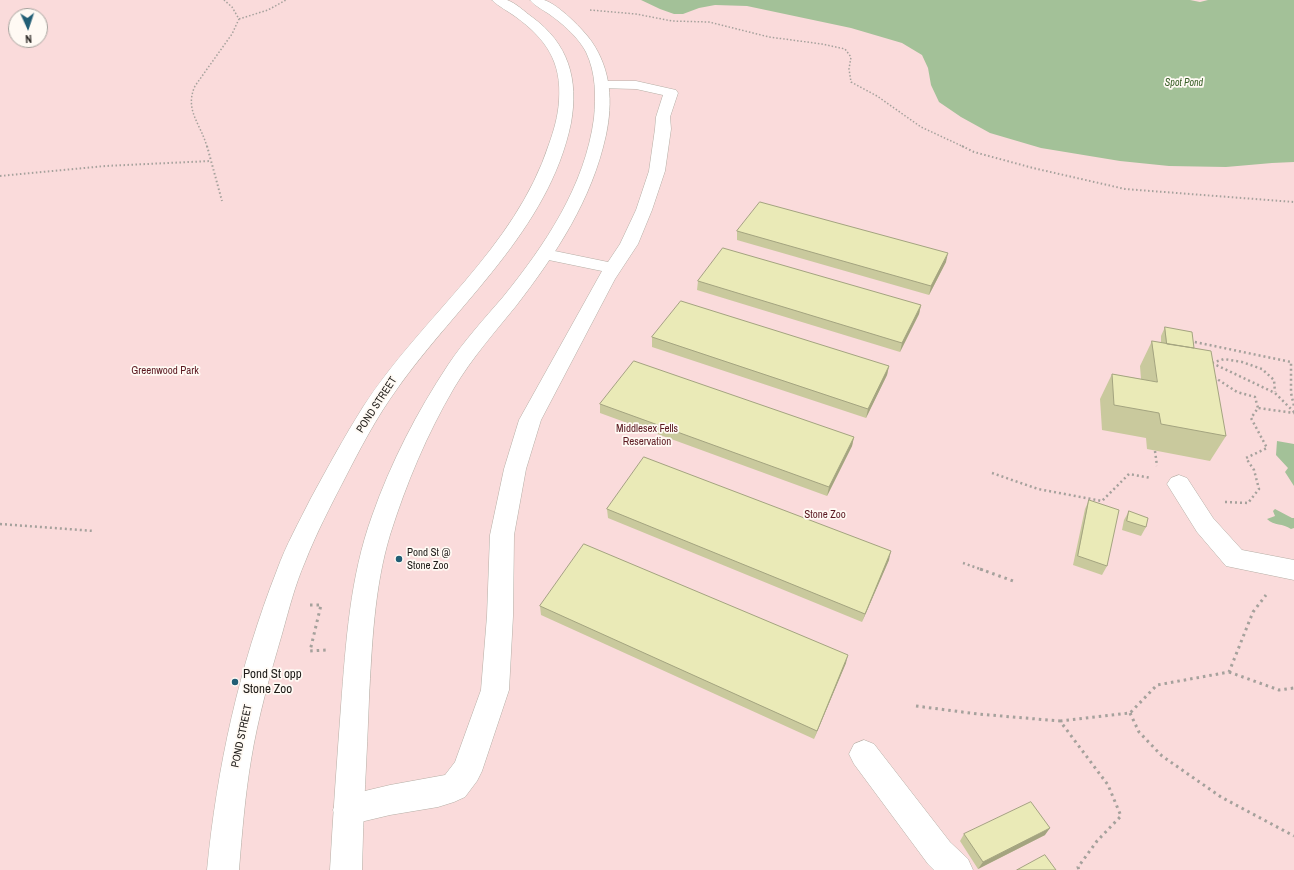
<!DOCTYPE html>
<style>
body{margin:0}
#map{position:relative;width:1294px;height:870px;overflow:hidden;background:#fffaf4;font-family:"Archivo Narrow",sans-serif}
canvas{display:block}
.north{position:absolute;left:8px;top:8px;width:40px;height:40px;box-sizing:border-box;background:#fffaf4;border:1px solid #a6a29d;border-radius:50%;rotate:177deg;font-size:11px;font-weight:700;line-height:16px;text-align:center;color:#201d1a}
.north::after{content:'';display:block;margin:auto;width:14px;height:18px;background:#215e75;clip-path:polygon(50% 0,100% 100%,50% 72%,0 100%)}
</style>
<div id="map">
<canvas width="1294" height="870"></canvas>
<div class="north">N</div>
</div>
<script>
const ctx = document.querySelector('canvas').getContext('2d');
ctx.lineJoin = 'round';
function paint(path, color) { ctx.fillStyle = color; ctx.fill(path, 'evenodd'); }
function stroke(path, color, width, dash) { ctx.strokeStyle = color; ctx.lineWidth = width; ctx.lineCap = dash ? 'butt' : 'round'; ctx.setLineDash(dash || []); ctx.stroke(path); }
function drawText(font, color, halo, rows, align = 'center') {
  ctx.font = font + ' "Archivo Narrow",sans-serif'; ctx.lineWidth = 3.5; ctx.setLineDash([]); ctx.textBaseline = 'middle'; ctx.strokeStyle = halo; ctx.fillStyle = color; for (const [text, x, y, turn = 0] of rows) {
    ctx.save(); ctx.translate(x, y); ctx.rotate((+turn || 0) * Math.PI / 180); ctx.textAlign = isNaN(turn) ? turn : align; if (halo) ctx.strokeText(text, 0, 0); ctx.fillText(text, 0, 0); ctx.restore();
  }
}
const green = new Path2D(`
 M 0,0 L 1294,0 L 1294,870 L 0,870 ZM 16,16 L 40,16 L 40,40 L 16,40 Z`);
const water = new Path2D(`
 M 641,0 L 1190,0 L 1200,2 L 1208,0 L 1294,0 L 1294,162 L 1272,163 L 1226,167 L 1169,166 L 1120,161 L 1041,148 L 990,133 L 961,117 L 939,102 L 931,85 L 928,68 L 922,55 L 902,43 L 851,28 L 747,6 L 715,5 L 699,8 L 683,14 L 674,14 L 660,9 Z
 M 1277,441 L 1294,444 L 1294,486 L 1285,472 L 1288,468 L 1276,455 Z
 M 1275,509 L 1292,518 L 1294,518 L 1294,528 L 1291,529 C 1283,523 1274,526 1267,519 L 1275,516 L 1273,511 Z`);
const pathFar3 = new Path2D(`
 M 590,10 L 636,14 L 672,21 L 709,22 L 769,37 L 822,44 L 845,49 L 851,57 L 849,69 L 851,82 L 877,96 L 921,127 L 964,147
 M 239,19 L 268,10 L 286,0
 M 207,147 C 201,124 184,110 195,86 L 232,34 L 239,19 L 232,7 L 224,0`);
const pathFar2 = new Path2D(`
 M 207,146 L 222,201
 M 962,146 L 974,152 L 1033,168 L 1125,189 L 1294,202
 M 0,176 L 105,166 L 211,161`);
const pathFar1 = new Path2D(`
 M 1190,341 L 1291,362 L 1291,393 L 1294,406
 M 1212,363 L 1275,393 L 1294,412
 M 1212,363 L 1224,359 L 1242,362 L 1262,369 L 1274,380 L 1275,392
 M 1214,377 L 1237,392 L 1255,397 L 1258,408
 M 1155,451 L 1157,466
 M 992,473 L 1038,489 L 1102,501 L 1129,474 L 1151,478
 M 1225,502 L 1248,503 L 1259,489 L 1254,470 L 1246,458 L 1267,448 L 1251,418 L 1258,408 L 1294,413
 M 0,524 L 94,531
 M 963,563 L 983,570`);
const path = new Path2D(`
 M 980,569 L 1016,582
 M 310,605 L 321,605 L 310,651 L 326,650
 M 1229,672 L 1279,690 L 1294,688
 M 916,706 L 978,714 L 1060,721 L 1108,785 L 1121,816 L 1097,841 L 1078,867 L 1079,870
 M 1130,713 L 1139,732 L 1162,756 L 1221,797 L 1294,836
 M 1060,721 L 1130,713 L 1157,685 L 1229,672 L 1253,612 L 1266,595`);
const minor = new Path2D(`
 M 603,81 L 636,81 L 676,90 L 678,93 L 670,117 L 671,129 L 665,171 L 652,210 L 638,244 L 615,279 L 541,420 L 526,469 L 514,535 L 513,616 L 509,690 L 482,771 L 477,781 L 465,797 L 454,802 L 438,807 L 390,815 L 348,825 L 337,821 L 333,810 L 337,799 L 348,795 L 390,785 L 445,775 L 455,762 L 481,690 L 487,616 L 490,535 L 504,469 L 519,420 L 602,271 L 539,258 L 536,254 L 539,250 L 545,249 L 608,262 L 620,244 L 636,210 L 649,171 L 655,129 L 656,117 L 663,95 L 636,89 L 598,88 L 596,85 L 598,82 Z
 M 1179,475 L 1187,478 L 1213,518 L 1242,550 L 1294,560 L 1294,580 L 1226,566 L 1197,532 L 1167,484 L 1171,478 Z
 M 864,740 L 874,744 L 950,842 L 968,859 L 973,870 L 934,870 L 928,864 L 854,764 L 849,754 L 854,744 Z`);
const major = new Path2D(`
 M 492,0 C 496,0 503,0 507,0 C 516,3 525,12 532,17 C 568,43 579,79 571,123 C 549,230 457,304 397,389 C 376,418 360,449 344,480 C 330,507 316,534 305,562 C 295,585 289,609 282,634 C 270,675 258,717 251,760 C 245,796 242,833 239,870 L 207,870 C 217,767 239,667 277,570 C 286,545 299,522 311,498 C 328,467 344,437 363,407 C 421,317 515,249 549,144 C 554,130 558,116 559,101 C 562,62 546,39 516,17 C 508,11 499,7 492,0 Z
 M 530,0 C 534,0 541,0 544,0 C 558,4 584,30 592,42 C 611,70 613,102 606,135 C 592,200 556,254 516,306 C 494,333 472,358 454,388 C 427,434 406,484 390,535 C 374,588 372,645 369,699 C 367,756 363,813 362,870 L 330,870 C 333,815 337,761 341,706 C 346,641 350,577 372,516 C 391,462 417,412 448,365 C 464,341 484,319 503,297 C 545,245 585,186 594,118 C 596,96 596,73 586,52 C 578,37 563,24 549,14 C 543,10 535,6 530,0 Z`);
const wall = new Path2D(`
 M 737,231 L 946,262 L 929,295 L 737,240 Z
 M 698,281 L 921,305 L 919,314 L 900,352 L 697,290 Z
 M 1165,327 L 1194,348 L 1226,436 L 1210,461 L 1147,449 L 1146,438 L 1102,430 L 1100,399 L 1112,374 L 1141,379 L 1140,366 L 1152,341 L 1161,343 L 1161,336 Z
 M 652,337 L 889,366 L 887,375 L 866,418 L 652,347 Z
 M 600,404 L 854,437 L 852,446 L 827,496 L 600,413 Z
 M 1089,500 L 1107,566 L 1102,575 L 1073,565 L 1085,509 Z
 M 607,509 L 889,560 L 862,622 L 608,518 Z
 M 1129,511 L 1146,527 L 1141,536 L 1122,530 L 1124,520 Z
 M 540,606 L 846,663 L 814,739 L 541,615 Z
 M 964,834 L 1045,835 L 978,869 L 960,841 Z`);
const shadedWall = new Path2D(`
 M 948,253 L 946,262 L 929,295 L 931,286 Z
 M 921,305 L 919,314 L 900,352 L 902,343 Z
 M 889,366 L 887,375 L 866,418 L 868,409 Z
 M 854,437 L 852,446 L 827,496 L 829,487 Z
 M 891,551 L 889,560 L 862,622 L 865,614 Z
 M 848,655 L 846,663 L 814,739 L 817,731 Z
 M 1050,828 L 1045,835 L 978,869 L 983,862 Z`);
const building = new Path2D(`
 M 760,202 L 948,253 L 931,286 L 737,231 Z
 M 723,248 L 921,305 L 902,343 L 698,281 Z
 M 681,301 L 889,366 L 868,409 L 652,337 Z
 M 1165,327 L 1192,332 L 1194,348 L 1167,344 Z
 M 1152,341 L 1211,351 L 1226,436 L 1161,424 L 1159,413 L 1114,405 L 1112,374 L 1157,382 Z
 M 634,361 L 854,437 L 829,487 L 600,404 Z
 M 644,457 L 891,551 L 865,614 L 607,509 Z
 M 1089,500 L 1119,510 L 1107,566 L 1078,556 Z
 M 1129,511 L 1148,518 L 1146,527 L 1127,521 Z
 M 584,544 L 848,655 L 817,731 L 540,606 Z
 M 1031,802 L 1050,828 L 983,862 L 964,834 Z
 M 1045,855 L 1056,870 L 1017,870 Z`);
const markers = [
 [399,559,4,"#215e75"],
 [235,682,4,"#215e75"]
];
const farWaternames = [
 ["Spot Pond",1184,83]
];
const parkNames = [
 ["Greenwood Park",165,371],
 ["Middlesex Fells",647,429],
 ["Reservation",647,442],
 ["Stone Zoo",825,515]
];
const streetNames = [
 ["POND STREET",377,405,-57],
 ["POND STREET",242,736,-78]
];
const poiNames = [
 ["Pond St @",407,553],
 ["Stone Zoo",407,566]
];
const nearPoinames = [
 ["Pond St opp",243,675],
 ["Stone Zoo",243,690]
];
paint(green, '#fadbdb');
paint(water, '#a3c198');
stroke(minor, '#b6afa6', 1);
stroke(major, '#b6afa6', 1);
stroke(pathFar3, '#a5a19c', 1.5, [1.5, 2]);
stroke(pathFar2, '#a5a19c', 2, [1.5, 2.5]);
stroke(pathFar1, '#a5a19c', 2.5, [2, 3]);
stroke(path, '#a5a19c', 3, [2.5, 4]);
paint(minor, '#fff');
paint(major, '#fff');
paint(wall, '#c9c99d');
paint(shadedWall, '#a4a480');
paint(building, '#eaeab7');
stroke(building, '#a4a480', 1);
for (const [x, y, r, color] of markers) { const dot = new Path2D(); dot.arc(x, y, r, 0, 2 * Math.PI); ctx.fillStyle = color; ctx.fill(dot); stroke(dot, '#fffaf4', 1.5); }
drawText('italic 10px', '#375e26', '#fffaf4', farWaternames);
drawText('11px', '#5b1921', '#fffaf4', parkNames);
drawText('11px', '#201d1a', '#fffaf4', streetNames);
drawText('11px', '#201d1a', '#fffaf4', poiNames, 'left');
drawText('13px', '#201d1a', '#fffaf4', nearPoinames, 'left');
</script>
